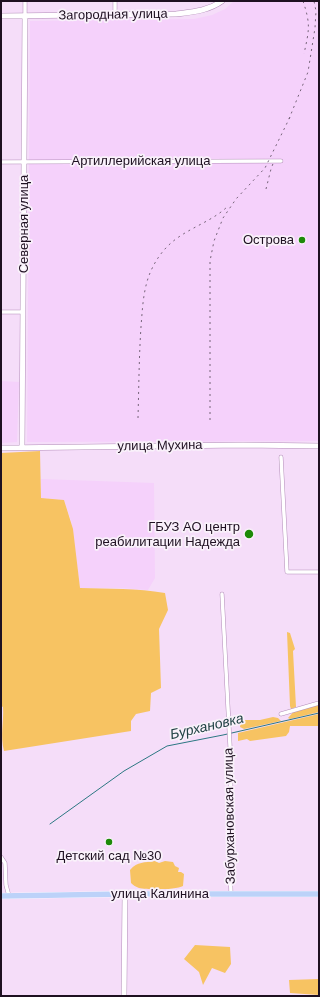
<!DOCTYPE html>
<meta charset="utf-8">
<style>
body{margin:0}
#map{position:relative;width:320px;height:997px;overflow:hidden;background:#f5ddf9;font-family:Helvetica,sans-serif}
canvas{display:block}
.frame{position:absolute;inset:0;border:2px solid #1e1021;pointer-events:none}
</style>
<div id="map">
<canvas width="320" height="997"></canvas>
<div class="frame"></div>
</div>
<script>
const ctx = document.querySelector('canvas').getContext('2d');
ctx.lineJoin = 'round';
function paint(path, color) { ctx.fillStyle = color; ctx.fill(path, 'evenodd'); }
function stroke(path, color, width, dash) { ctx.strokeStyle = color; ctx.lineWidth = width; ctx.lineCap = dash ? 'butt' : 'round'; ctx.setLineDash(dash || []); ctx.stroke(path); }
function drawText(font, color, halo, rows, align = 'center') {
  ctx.font = font + ' Helvetica,sans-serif'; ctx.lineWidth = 3.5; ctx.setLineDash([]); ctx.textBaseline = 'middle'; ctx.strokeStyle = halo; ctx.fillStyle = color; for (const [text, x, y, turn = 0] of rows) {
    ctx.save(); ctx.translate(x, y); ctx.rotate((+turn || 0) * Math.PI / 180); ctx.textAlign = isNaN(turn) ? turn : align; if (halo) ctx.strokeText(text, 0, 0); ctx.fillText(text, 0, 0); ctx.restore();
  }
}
const built = new Path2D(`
 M 234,1 L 319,1 L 319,441 L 27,442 L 30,21 L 194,19 L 212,15 L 225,9 Z
 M 1,381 L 19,382 L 17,442 L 1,443 Z
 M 41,479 L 154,483 L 155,578 L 148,590 L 119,588 L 80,588 L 71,521 L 64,500 L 41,498 Z`);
const green = new Path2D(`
 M 40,451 L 41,498 L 64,500 L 73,529 L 80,588 C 109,589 137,588 165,593 L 168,610 L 159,629 L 161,688 L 151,693 L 150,711 L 136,714 L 131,721 L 131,731 L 4,751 C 0,735 4,722 3,707 L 1,706 L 1,453 Z
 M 287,632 L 290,633 L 295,649 L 293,651 L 296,707 L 291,709 L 290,706 Z
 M 319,705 L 319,712 L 290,719 L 288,718 L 295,710 Z
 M 319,714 L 319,726 L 290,726 L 289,732 L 286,736 L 250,741 L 247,739 L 238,741 L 238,733 Z
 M 273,717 L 278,718 L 281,721 L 244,729 L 240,727 L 241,721 L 243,720 L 260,720 Z
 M 155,861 L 159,863 L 165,861 L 173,862 L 175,866 L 179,868 L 178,872 L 181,872 L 184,874 L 183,886 C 176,890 147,890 139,888 C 136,887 133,885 131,883 L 130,870 C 138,861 144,863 155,861 Z
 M 195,945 L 230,947 L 231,964 L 225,973 L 212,968 L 203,985 L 199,972 L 184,959 Z
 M 319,979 L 319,995 L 290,993 L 289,980 Z`);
const stream = new Path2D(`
 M 50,824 L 124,771 L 167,746 L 223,735 L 319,713`);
const street = new Path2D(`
 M 25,1 L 25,16
 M 115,15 L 115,1
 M 1,162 L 281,161
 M 1,312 L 23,312
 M 281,457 L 287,572 L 319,572
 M 222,594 L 231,765 L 230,865 L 231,894
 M 281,714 L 319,703
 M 1,857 L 5,863 L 6,885 L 9,896`);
const secondary = new Path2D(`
 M 1,16 L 176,14 C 192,12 208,11 222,1
 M 22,447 L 25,16
 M 1,448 L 243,445 L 319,446
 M 124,996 L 125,894`);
const primary = new Path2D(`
 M 1,896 L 125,894 L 319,894`);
const rail = new Path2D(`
 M 303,1 C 311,25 309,30 304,54
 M 289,119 L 308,72 L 315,28 L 316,11 L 314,1
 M 266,189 L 271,169 L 274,161
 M 138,418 C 139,383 139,348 142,314 C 143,300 145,285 150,273 C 155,261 162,251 171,243 C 188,228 211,222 227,207
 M 210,420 L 210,261 L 214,241 L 223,218 L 236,199 L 265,168 L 291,115`);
const markers = [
 [302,240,4,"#1d8a08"],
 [249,534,5,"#1d8a08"],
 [109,842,4,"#1d8a08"]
];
const streetNames = [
 ["Загородная улица",113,15,-1],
 ["Артиллерийская улица",141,161],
 ["Северная улица",24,224,-90],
 ["улица Мухина",160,446,-1],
 ["Забурхановская улица",230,816,-91],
 ["улица Калинина",160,894]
];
const poiNames = [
 ["Острова",294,240],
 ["ГБУЗ АО центр",240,527],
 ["реабилитации Надежда",240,542],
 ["Детский сад №30",109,856,"center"]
];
const waterNames = [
 ["Бурхановка",207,727,-13]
];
paint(built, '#f5d1fb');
paint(green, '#f7c362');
stroke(stream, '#2b7782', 1);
stroke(street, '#b28db8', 4.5);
stroke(secondary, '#b28db8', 6);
stroke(primary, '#fff', 6);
stroke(street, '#fff', 3.5);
stroke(secondary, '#fff', 5);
stroke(primary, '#bcd2f9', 5.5);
stroke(rail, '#766479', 1, [2, 4]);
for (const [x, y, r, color] of markers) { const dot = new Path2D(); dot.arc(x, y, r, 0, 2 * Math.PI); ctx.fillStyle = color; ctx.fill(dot); stroke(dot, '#f9f1fa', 1.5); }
drawText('13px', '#1e1021', '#f9f1fa', streetNames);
drawText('13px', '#1e1021', '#f9f1fa', poiNames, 'right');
drawText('italic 14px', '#234446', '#f9f1fa', waterNames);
</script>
